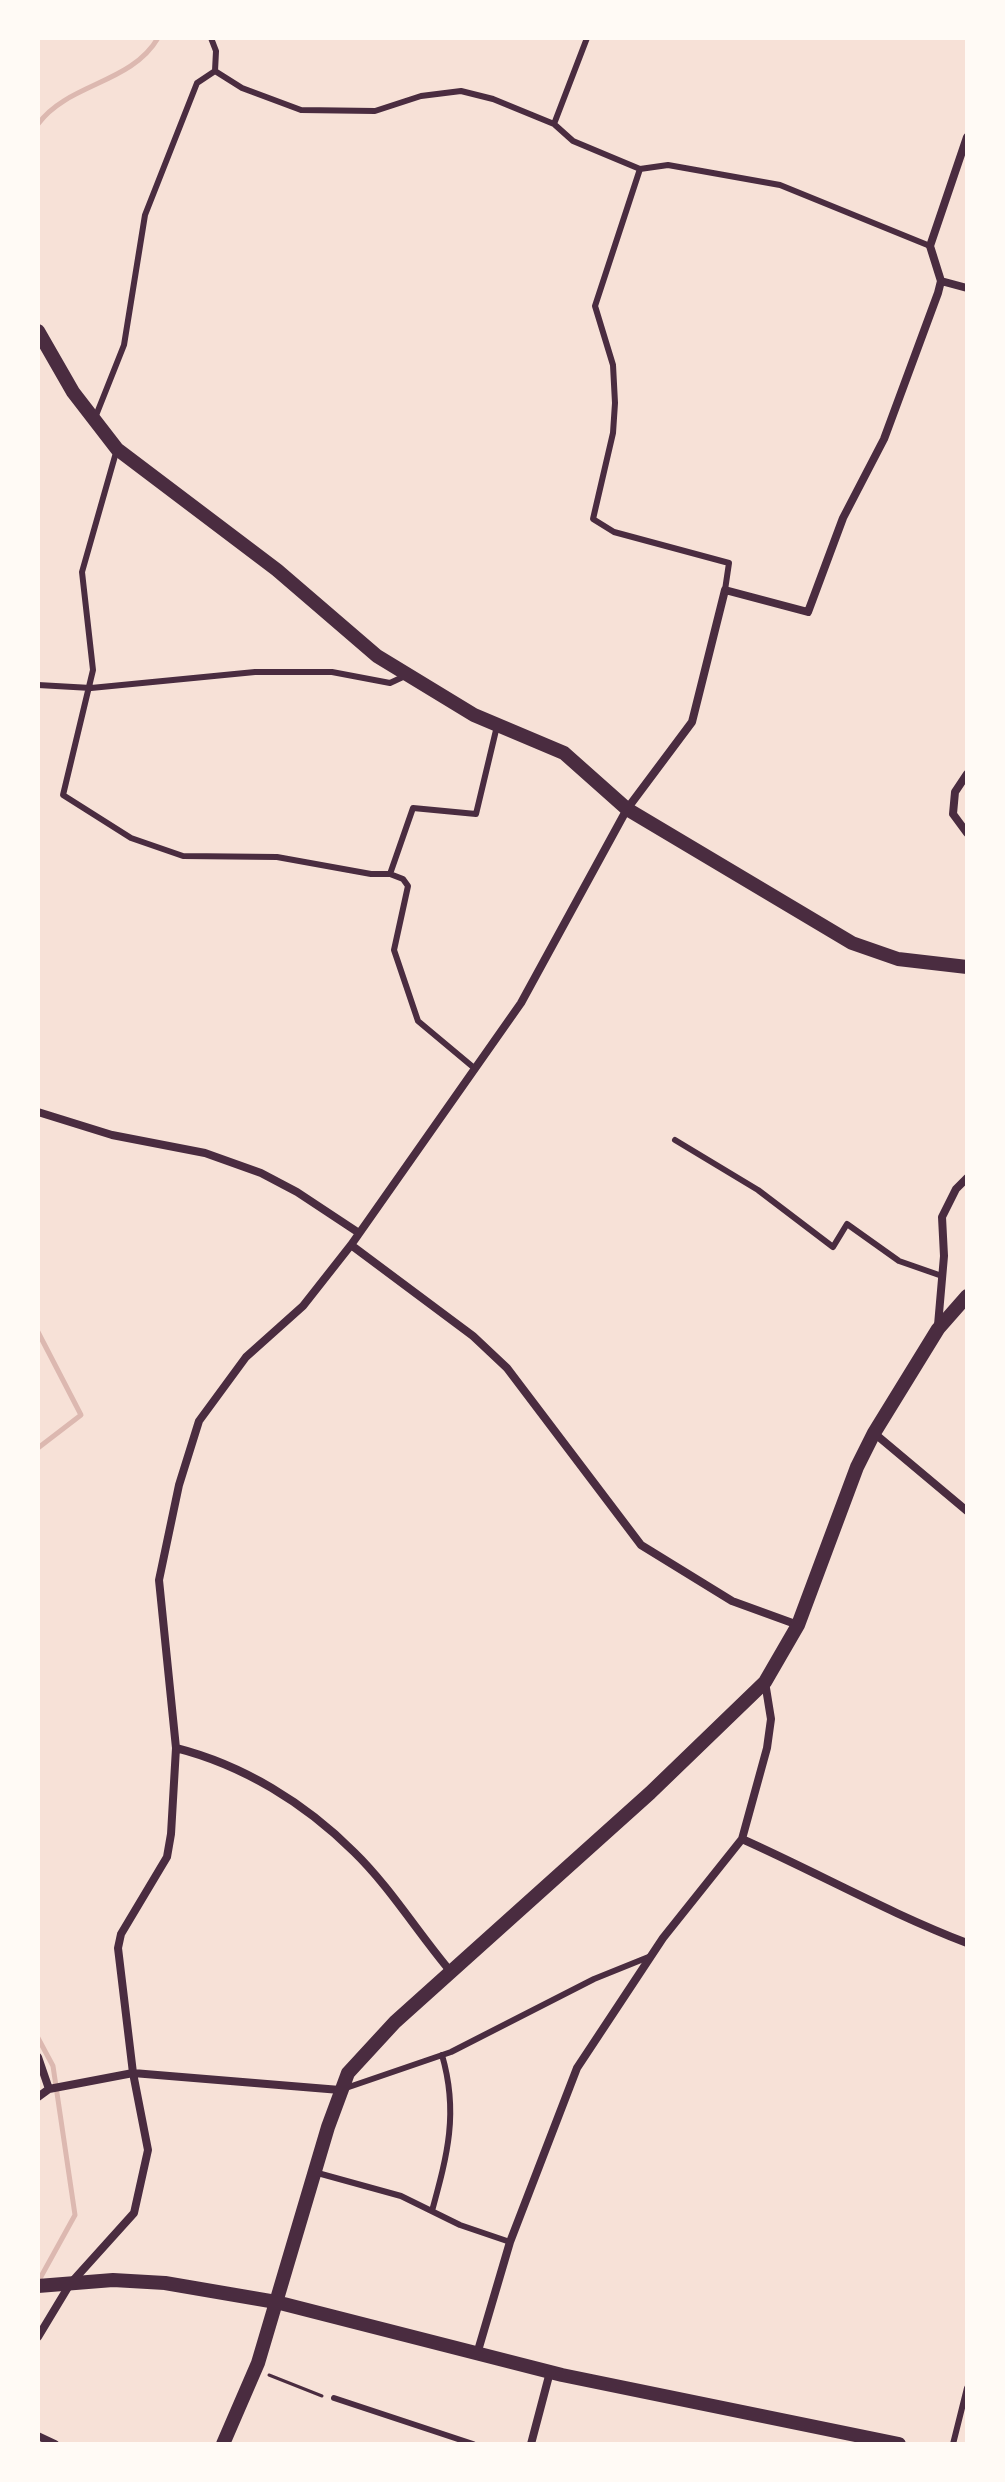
<!DOCTYPE html>
<style>
body{margin:0}
#map{position:relative;width:1005px;height:2482px;overflow:hidden;background:#f7e1d7;font-family:Helvetica,sans-serif}
canvas{display:block}
.frame{position:absolute;inset:0;border:40px solid #fffaf5;pointer-events:none}
</style>
<div id="map">
<canvas width="1005" height="2482"></canvas>
<div class="frame"></div>
</div>
<script>
const ctx = document.querySelector('canvas').getContext('2d');
ctx.lineJoin = 'round';
function stroke(path, color, width, dash) { ctx.strokeStyle = color; ctx.lineWidth = width; ctx.lineCap = dash ? 'butt' : 'round'; ctx.setLineDash(dash || []); ctx.stroke(path); }
const stream = new Path2D(`
 M 38,124 C 68,83 131,84 158,38
 M 38,1332 L 81,1415 L 38,1448
 M 38,2038 L 53,2066 L 75,2215 L 38,2282`);
const path = new Path2D(`
 M 269,2375 L 322,2396`);
const service = new Path2D(`
 M 211,38 L 216,51 L 215,71 L 242,88 L 301,110 L 375,111 L 421,96 L 461,91 L 493,99 L 554,124 L 573,141 L 640,169 L 668,165 L 780,185 L 930,246
 M 554,124 L 587,38
 M 640,169 L 595,306 L 613,365 L 615,403 L 613,433 L 593,519 L 614,532 L 729,563 L 725,590
 M 95,418 L 124,345 L 145,215 L 197,83 L 215,71
 M 117,449 L 82,572 L 93,670 L 63,795 L 131,838 L 183,856 L 277,857 L 371,874 L 390,874 L 413,808 L 476,814 L 497,726
 M 38,685 L 91,688 L 255,672 L 332,672 L 390,683 L 405,676
 M 390,874 L 403,879 L 408,886 L 394,950 L 418,1021 L 473,1067
 M 675,1140 L 758,1190 L 833,1247 L 847,1224 L 899,1261 L 942,1276
 M 343,2089 L 451,2052 L 594,1979 L 651,1956
 M 314,2172 L 401,2196 L 460,2225 L 510,2242
 M 432,2211 C 447,2156 459,2113 442,2055
 M 334,2398 L 473,2444
 M 953,2444 L 967,2388`);
const minor = new Path2D(`
 M 941,281 L 967,288
 M 967,774 L 955,792 L 953,814 L 967,833
 M 38,1112 L 112,1135 L 205,1153 L 261,1173 L 297,1192 L 359,1233
 M 351,1245 L 473,1336 L 507,1368 L 641,1545 L 732,1601 L 798,1625
 M 938,1325 L 944,1256 L 942,1217 L 956,1189 L 967,1178
 M 874,1433 L 967,1511
 M 176,1748 C 243,1765 305,1803 354,1852 C 390,1887 418,1933 451,1972
 M 742,1839 C 818,1873 889,1913 967,1943
 M 38,2057 L 49,2089
 M 38,2097 L 49,2089 L 133,2073 L 340,2090
 M 38,2337 L 70,2284 L 134,2213 L 148,2150 L 133,2073 L 118,1948 L 121,1934 L 167,1857 L 171,1834 L 176,1748 L 159,1580 L 179,1485 L 199,1421 L 246,1357 L 303,1306 L 351,1245 L 521,1003 L 627,809 L 692,722 L 725,590 L 808,612 L 843,518 L 884,439 L 938,293 L 941,281 L 930,246 L 967,137
 M 477,2354 L 510,2242 L 577,2068 L 663,1938 L 742,1839 L 767,1748 L 771,1719 L 765,1682
 M 38,2436 L 55,2444
 M 531,2444 L 550,2372`);
const tertiary = new Path2D(`
 M 38,331 L 73,392 L 117,449 L 277,570 L 377,656 L 474,715 L 564,753 L 627,809 L 852,943 L 898,959 L 967,967
 M 38,2286 L 113,2280 L 165,2283 L 276,2302 L 562,2375 L 899,2444
 M 223,2444 L 258,2363 L 328,2127 L 348,2073 L 395,2022 L 650,1793 L 765,1682 L 798,1625 L 857,1467 L 874,1433 L 938,1329 L 967,1296`);
stroke(stream, '#dcb8b0', 5);
stroke(path, '#4a2c40', 3);
stroke(service, '#4a2c40', 6);
stroke(minor, '#4a2c40', 8);
stroke(tertiary, '#4a2c40', 14);
</script>
